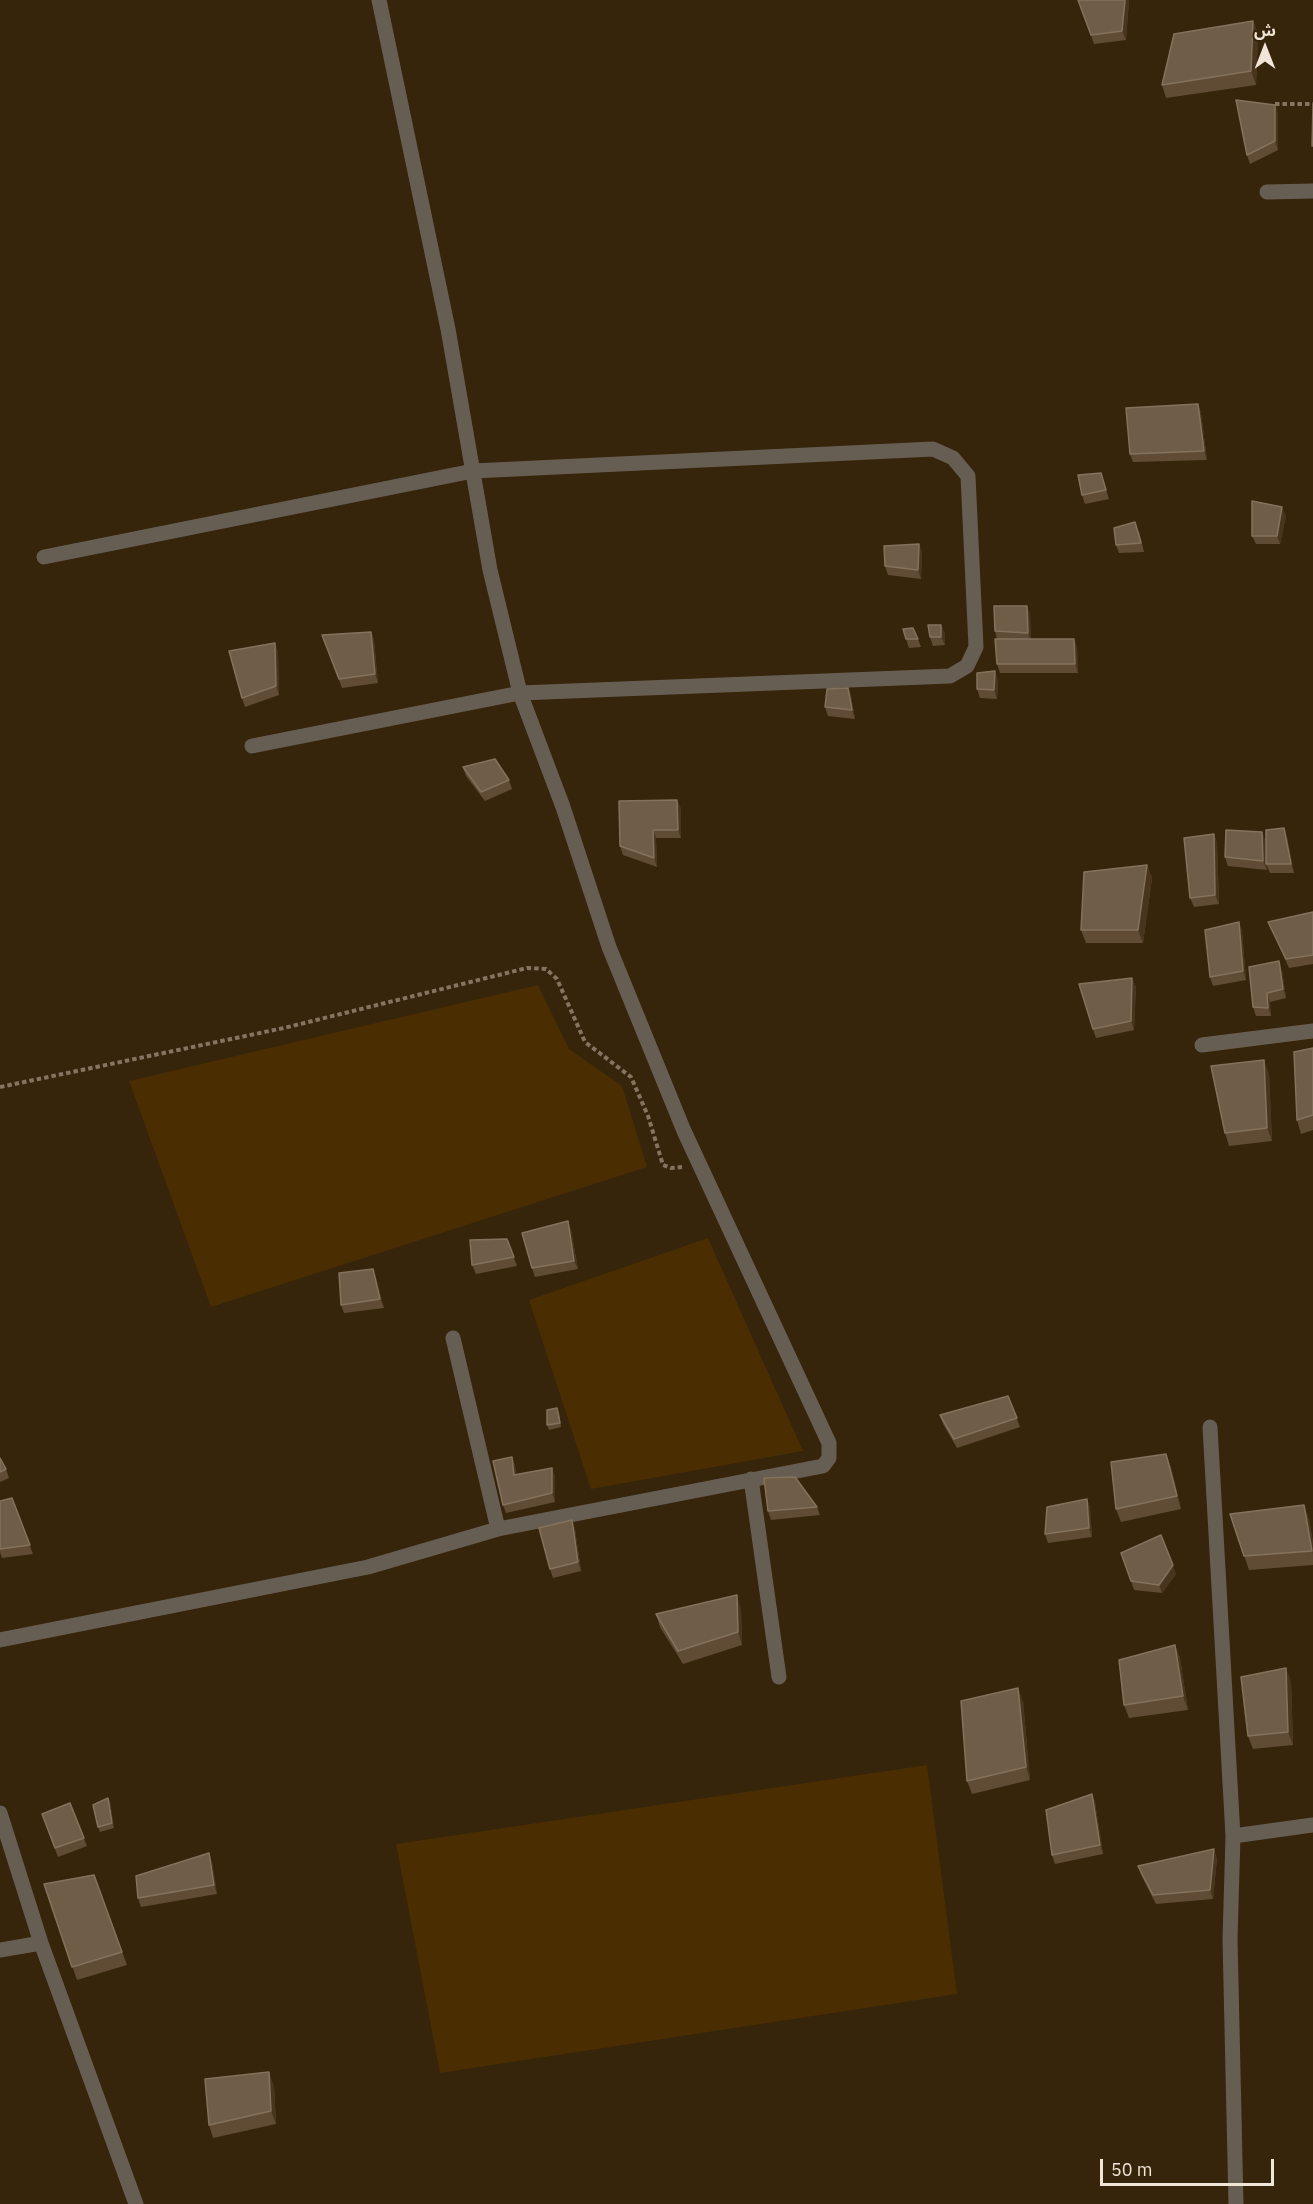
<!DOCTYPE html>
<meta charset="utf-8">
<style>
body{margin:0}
#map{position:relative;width:1313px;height:2204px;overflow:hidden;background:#36240b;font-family:"IBM Plex Sans","Noto Sans Arabic",sans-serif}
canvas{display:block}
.north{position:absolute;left:1235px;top:18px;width:60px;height:60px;-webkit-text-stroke:4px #36240b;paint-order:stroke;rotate:0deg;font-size:16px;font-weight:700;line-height:24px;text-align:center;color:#f1e5d7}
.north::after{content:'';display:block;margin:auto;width:21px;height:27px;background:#f1e5d7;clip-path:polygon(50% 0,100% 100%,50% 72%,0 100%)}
.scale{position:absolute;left:1100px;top:2159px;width:174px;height:27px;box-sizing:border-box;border:3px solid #f1e5d7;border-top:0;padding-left:8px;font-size:18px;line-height:21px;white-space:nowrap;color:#f1e5d7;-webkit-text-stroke:4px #36240b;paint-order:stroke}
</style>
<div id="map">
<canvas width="1313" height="2204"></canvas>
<div class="north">ش</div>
<div class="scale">50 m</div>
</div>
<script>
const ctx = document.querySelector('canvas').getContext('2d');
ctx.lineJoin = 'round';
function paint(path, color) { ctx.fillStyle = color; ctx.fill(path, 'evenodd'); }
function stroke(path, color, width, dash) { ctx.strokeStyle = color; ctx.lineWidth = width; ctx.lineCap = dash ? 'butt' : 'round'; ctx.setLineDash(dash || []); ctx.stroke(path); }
const green = new Path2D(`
 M 538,985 L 569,1049 L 622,1086 L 647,1167 L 211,1307 L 129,1081 Z
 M 708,1238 L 803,1451 L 591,1489 L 529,1300 Z
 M 927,1765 L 957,1994 L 440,2073 L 396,1844 Z`);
const path = new Path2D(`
 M 1275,104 L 1313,104
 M 0,1087 L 284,1028 L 527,968 L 546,969 L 557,979 L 585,1042 L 631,1077 L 648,1116 L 663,1165 L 671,1168 L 682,1167`);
const minor = new Path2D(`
 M 379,0 L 448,329 L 490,570 L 520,693 L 563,807 L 609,947 L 684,1131 L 829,1443 L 829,1458 L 823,1466 L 498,1529 L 453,1338
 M 1267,192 L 1313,191
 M 44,557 L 473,471 L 933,449 L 953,458 L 968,476 L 976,647 L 967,666 L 950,676 L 520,693 L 252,746
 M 1202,1045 L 1313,1031
 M 1210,1427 L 1233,1836
 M 751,1479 L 779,1677
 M 0,1640 L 368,1567 L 498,1529
 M 0,1813 L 41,1943 L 136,2204
 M 0,1950 L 41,1943
 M 1236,2204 L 1230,1939 L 1233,1836 L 1313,1825`);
const wall = new Path2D(`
 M 1078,0 L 1129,0 L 1126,40 L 1094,44 Z
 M 1253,21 L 1258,34 L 1256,85 L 1166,98 L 1162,85 Z
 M 1275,105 L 1278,114 L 1278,150 L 1250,164 L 1247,155 Z
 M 1198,404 L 1201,413 L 1207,460 L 1133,462 L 1130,454 Z
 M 1101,473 L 1109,499 L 1085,504 L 1082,495 Z
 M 1286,516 L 1280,544 L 1256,544 L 1252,536 Z
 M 1139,531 L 1144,552 L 1119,553 L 1116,545 Z
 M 919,544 L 922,553 L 921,579 L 888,575 L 885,566 Z
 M 1027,606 L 1030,615 L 1031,639 L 1074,639 L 1077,647 L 1078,673 L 1000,673 L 997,664 L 997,639 L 995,631 Z
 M 941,625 L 945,634 L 945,645 L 933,646 L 930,637 Z
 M 371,632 L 374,640 L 378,683 L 342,688 L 322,635 Z
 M 906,639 L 918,639 L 921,647 L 909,648 Z
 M 275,643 L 278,652 L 279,695 L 245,707 L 242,698 Z
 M 998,680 L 997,699 L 980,698 L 977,689 Z
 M 848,688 L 851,696 L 855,719 L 828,716 L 825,707 Z
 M 463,767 L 509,780 L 512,789 L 485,801 L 466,776 Z
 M 677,800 L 681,809 L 681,838 L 656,838 L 657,867 L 623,855 L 620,846 Z
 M 1262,832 L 1265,841 L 1266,863 L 1287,837 L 1294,873 L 1270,873 L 1266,864 L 1267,870 L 1228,866 L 1225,857 Z
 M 1214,834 L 1217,843 L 1219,904 L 1194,907 L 1190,898 Z
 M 1147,865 L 1152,878 L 1143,943 L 1086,943 L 1081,930 Z
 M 1313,912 L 1313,964 L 1289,968 L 1268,922 Z
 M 1239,922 L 1242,931 L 1246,980 L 1213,986 L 1210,977 Z
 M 1282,970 L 1286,998 L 1270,1002 L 1271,1016 L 1256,1016 L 1253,1007 Z
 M 1132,978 L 1136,987 L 1134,1030 L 1096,1038 L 1093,1029 Z
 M 1313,1048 L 1313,1130 L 1301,1134 L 1297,1120 Z
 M 1269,1073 L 1272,1141 L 1229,1146 L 1225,1133 Z
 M 568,1221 L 571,1230 L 578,1269 L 535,1277 L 532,1268 Z
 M 507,1239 L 517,1266 L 476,1274 L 472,1265 Z
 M 373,1269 L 384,1308 L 344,1313 L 341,1305 Z
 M 1008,1396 L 1020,1427 L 957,1448 L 943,1424 L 940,1415 Z
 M 559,1412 L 561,1427 L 549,1430 L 547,1425 Z
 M 1166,1454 L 1171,1467 L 1181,1509 L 1121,1522 L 1116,1509 Z
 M 512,1457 L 515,1465 L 516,1474 L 552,1468 L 555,1477 L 555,1502 L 506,1513 L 503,1505 Z
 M 0,1458 L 6,1469 L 9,1478 L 0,1482 Z
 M 12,1498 L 33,1554 L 2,1558 L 0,1552 L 0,1501 Z
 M 1087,1499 L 1090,1508 L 1092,1537 L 1048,1543 L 1045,1534 Z
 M 817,1507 L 820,1515 L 771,1520 L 768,1511 Z
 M 1230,1514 L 1309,1518 L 1313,1543 L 1313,1565 L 1249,1570 Z
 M 572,1520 L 575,1529 L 581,1571 L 553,1578 L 550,1569 Z
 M 1176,1574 L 1162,1593 L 1134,1590 L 1131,1581 Z
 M 741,1609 L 742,1645 L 683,1664 L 660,1627 L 656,1614 Z
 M 1175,1645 L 1180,1658 L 1188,1710 L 1129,1718 L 1124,1705 Z
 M 1291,1681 L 1293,1745 L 1253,1749 L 1248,1736 Z
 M 1023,1701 L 1030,1780 L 972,1794 L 967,1781 Z
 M 1092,1794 L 1095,1802 L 1103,1854 L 1055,1864 L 1052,1855 Z
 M 108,1798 L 110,1802 L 114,1828 L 100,1832 L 98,1827 Z
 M 70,1803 L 87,1846 L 58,1857 L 42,1814 Z
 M 209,1853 L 212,1862 L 217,1894 L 141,1907 L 138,1898 Z
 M 1217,1858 L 1213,1899 L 1156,1904 L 1141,1875 L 1138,1866 Z
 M 94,1875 L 127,1965 L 77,1980 L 44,1884 Z
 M 274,2086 L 276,2124 L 213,2138 L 209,2125 Z`);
const shadedWall = new Path2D(`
 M 1125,0 L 1129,0 L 1126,40 L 1122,31 Z
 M 1253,21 L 1258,34 L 1256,85 L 1251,71 Z
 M 1275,105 L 1278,114 L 1278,150 L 1275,141 Z
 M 1198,404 L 1201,413 L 1207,460 L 1204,451 Z
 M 1282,507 L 1286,516 L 1280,544 L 1277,536 Z
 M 919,544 L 922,553 L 921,579 L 918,570 Z
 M 1027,606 L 1030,615 L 1031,642 L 1028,633 Z
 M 941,625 L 945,634 L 945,645 L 941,637 Z
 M 371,632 L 374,640 L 378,683 L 375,674 Z
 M 1074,639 L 1077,647 L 1078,673 L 1075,664 Z
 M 275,643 L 278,652 L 279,695 L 276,686 Z
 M 995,671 L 998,680 L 997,699 L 994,690 Z
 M 848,688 L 851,696 L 855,719 L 852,710 Z
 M 677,800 L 681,809 L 681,838 L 678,830 Z
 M 1284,828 L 1287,837 L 1294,873 L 1291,864 Z
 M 653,830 L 656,838 L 657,867 L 654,858 Z
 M 1262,832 L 1265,841 L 1267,870 L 1263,861 Z
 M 1214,834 L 1217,843 L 1219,904 L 1215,895 Z
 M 1147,865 L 1152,878 L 1143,943 L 1138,930 Z
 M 1239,922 L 1242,931 L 1246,980 L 1243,971 Z
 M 1279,961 L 1282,970 L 1286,998 L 1283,989 Z
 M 1132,978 L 1136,987 L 1134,1030 L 1131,1021 Z
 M 1267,993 L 1270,1002 L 1271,1016 L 1268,1008 Z
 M 1264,1060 L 1269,1073 L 1272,1141 L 1267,1128 Z
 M 568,1221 L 571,1230 L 578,1269 L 574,1261 Z
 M 373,1269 L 376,1277 L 384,1308 L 380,1299 Z
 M 1166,1454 L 1171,1467 L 1181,1509 L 1177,1496 Z
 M 512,1457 L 515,1465 L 517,1484 L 514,1475 Z
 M 552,1468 L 555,1477 L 555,1502 L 552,1493 Z
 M 1087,1499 L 1090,1508 L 1092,1537 L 1089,1528 Z
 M 1304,1505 L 1309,1518 L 1313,1543 L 1313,1555 Z
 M 572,1520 L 575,1529 L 581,1571 L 578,1562 Z
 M 1173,1565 L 1176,1574 L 1162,1593 L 1159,1585 Z
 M 737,1595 L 741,1609 L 742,1645 L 738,1632 Z
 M 1175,1645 L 1180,1658 L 1188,1710 L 1183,1696 Z
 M 1286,1668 L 1291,1681 L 1293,1745 L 1288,1732 Z
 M 1018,1688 L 1023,1701 L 1030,1780 L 1026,1767 Z
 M 1092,1794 L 1095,1802 L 1103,1854 L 1100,1845 Z
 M 108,1798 L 110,1802 L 114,1828 L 112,1823 Z
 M 1214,1849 L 1217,1858 L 1213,1899 L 1210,1890 Z
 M 209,1853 L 212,1862 L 217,1894 L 214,1885 Z
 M 269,2072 L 274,2086 L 276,2124 L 271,2111 Z`);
const building = new Path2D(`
 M 1078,0 L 1125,0 L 1122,31 L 1091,35 Z
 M 1253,21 L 1251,71 L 1162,85 L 1174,34 Z
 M 1236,100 L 1275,105 L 1275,141 L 1247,155 Z
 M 1313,104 L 1313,146 L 1312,146 Z
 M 1198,404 L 1204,451 L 1130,454 L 1126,408 Z
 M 1101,473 L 1106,490 L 1082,495 L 1078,475 Z
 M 1252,501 L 1282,507 L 1277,536 L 1252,536 Z
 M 1135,522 L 1141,543 L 1116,545 L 1114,528 Z
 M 919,544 L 918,570 L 885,566 L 884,546 Z
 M 994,606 L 1027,606 L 1028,633 L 995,631 Z
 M 928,625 L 941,625 L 941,637 L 930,637 Z
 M 913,628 L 918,639 L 906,639 L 903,629 Z
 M 371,632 L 375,674 L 339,679 L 322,635 Z
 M 995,639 L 1074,639 L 1075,664 L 997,664 Z
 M 275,643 L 276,686 L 242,698 L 229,651 Z
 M 995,671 L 994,690 L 977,689 L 977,673 Z
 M 848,688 L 852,710 L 825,707 L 827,689 Z
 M 495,759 L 509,780 L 481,792 L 463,767 Z
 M 677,800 L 678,830 L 653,830 L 654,858 L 620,846 L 619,801 Z
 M 1284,828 L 1291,864 L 1266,864 L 1266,830 Z
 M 1226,830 L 1262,832 L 1263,861 L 1225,857 Z
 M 1214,834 L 1215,895 L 1190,898 L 1184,838 Z
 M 1147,865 L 1138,930 L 1081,930 L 1084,872 Z
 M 1313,912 L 1313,955 L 1286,959 L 1268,922 Z
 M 1239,922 L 1243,971 L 1210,977 L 1205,930 Z
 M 1279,961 L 1283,989 L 1267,993 L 1268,1008 L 1253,1007 L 1249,967 Z
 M 1132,978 L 1131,1021 L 1093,1029 L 1079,984 Z
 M 1313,1048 L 1313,1115 L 1297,1120 L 1294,1052 Z
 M 1264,1060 L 1267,1128 L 1225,1133 L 1211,1066 Z
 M 568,1221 L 574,1261 L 532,1268 L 522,1233 Z
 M 507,1239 L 514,1257 L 472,1265 L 470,1240 Z
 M 373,1269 L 380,1299 L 341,1305 L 339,1273 Z
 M 1008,1396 L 1017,1418 L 954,1439 L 940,1415 Z
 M 557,1408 L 560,1423 L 547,1425 L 547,1410 Z
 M 1166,1454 L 1177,1496 L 1116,1509 L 1111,1462 Z
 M 512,1457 L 514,1475 L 552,1468 L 552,1493 L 503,1505 L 493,1461 Z
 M 0,1458 L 6,1469 L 0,1472 Z
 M 795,1477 L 817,1507 L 768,1511 L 764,1478 Z
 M 12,1498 L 30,1545 L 0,1549 L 0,1501 Z
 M 1087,1499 L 1089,1528 L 1045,1534 L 1047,1507 Z
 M 1304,1505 L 1312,1551 L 1244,1556 L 1230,1514 Z
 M 572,1520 L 578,1562 L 550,1569 L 539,1528 Z
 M 1161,1535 L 1173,1565 L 1159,1585 L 1131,1581 L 1121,1553 Z
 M 737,1595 L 738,1632 L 678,1651 L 656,1614 Z
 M 1175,1645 L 1183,1696 L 1124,1705 L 1119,1660 Z
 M 1286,1668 L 1288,1732 L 1248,1736 L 1241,1677 Z
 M 1018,1688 L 1026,1767 L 967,1781 L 961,1701 Z
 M 1092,1794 L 1100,1845 L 1052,1855 L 1046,1810 Z
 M 108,1798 L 112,1823 L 98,1827 L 93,1805 Z
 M 70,1803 L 84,1838 L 55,1848 L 42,1814 Z
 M 1214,1849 L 1210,1890 L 1153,1895 L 1138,1866 Z
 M 209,1853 L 214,1885 L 138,1898 L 136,1876 Z
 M 94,1875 L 122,1952 L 72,1967 L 44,1884 Z
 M 269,2072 L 271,2111 L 209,2125 L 205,2079 Z`);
paint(green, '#4a2e02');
stroke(path, '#847460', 4, [4.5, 3]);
stroke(minor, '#675e53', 15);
paint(wall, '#604c35');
paint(shadedWall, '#49351d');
paint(building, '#705d47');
stroke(building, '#84725d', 1.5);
</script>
